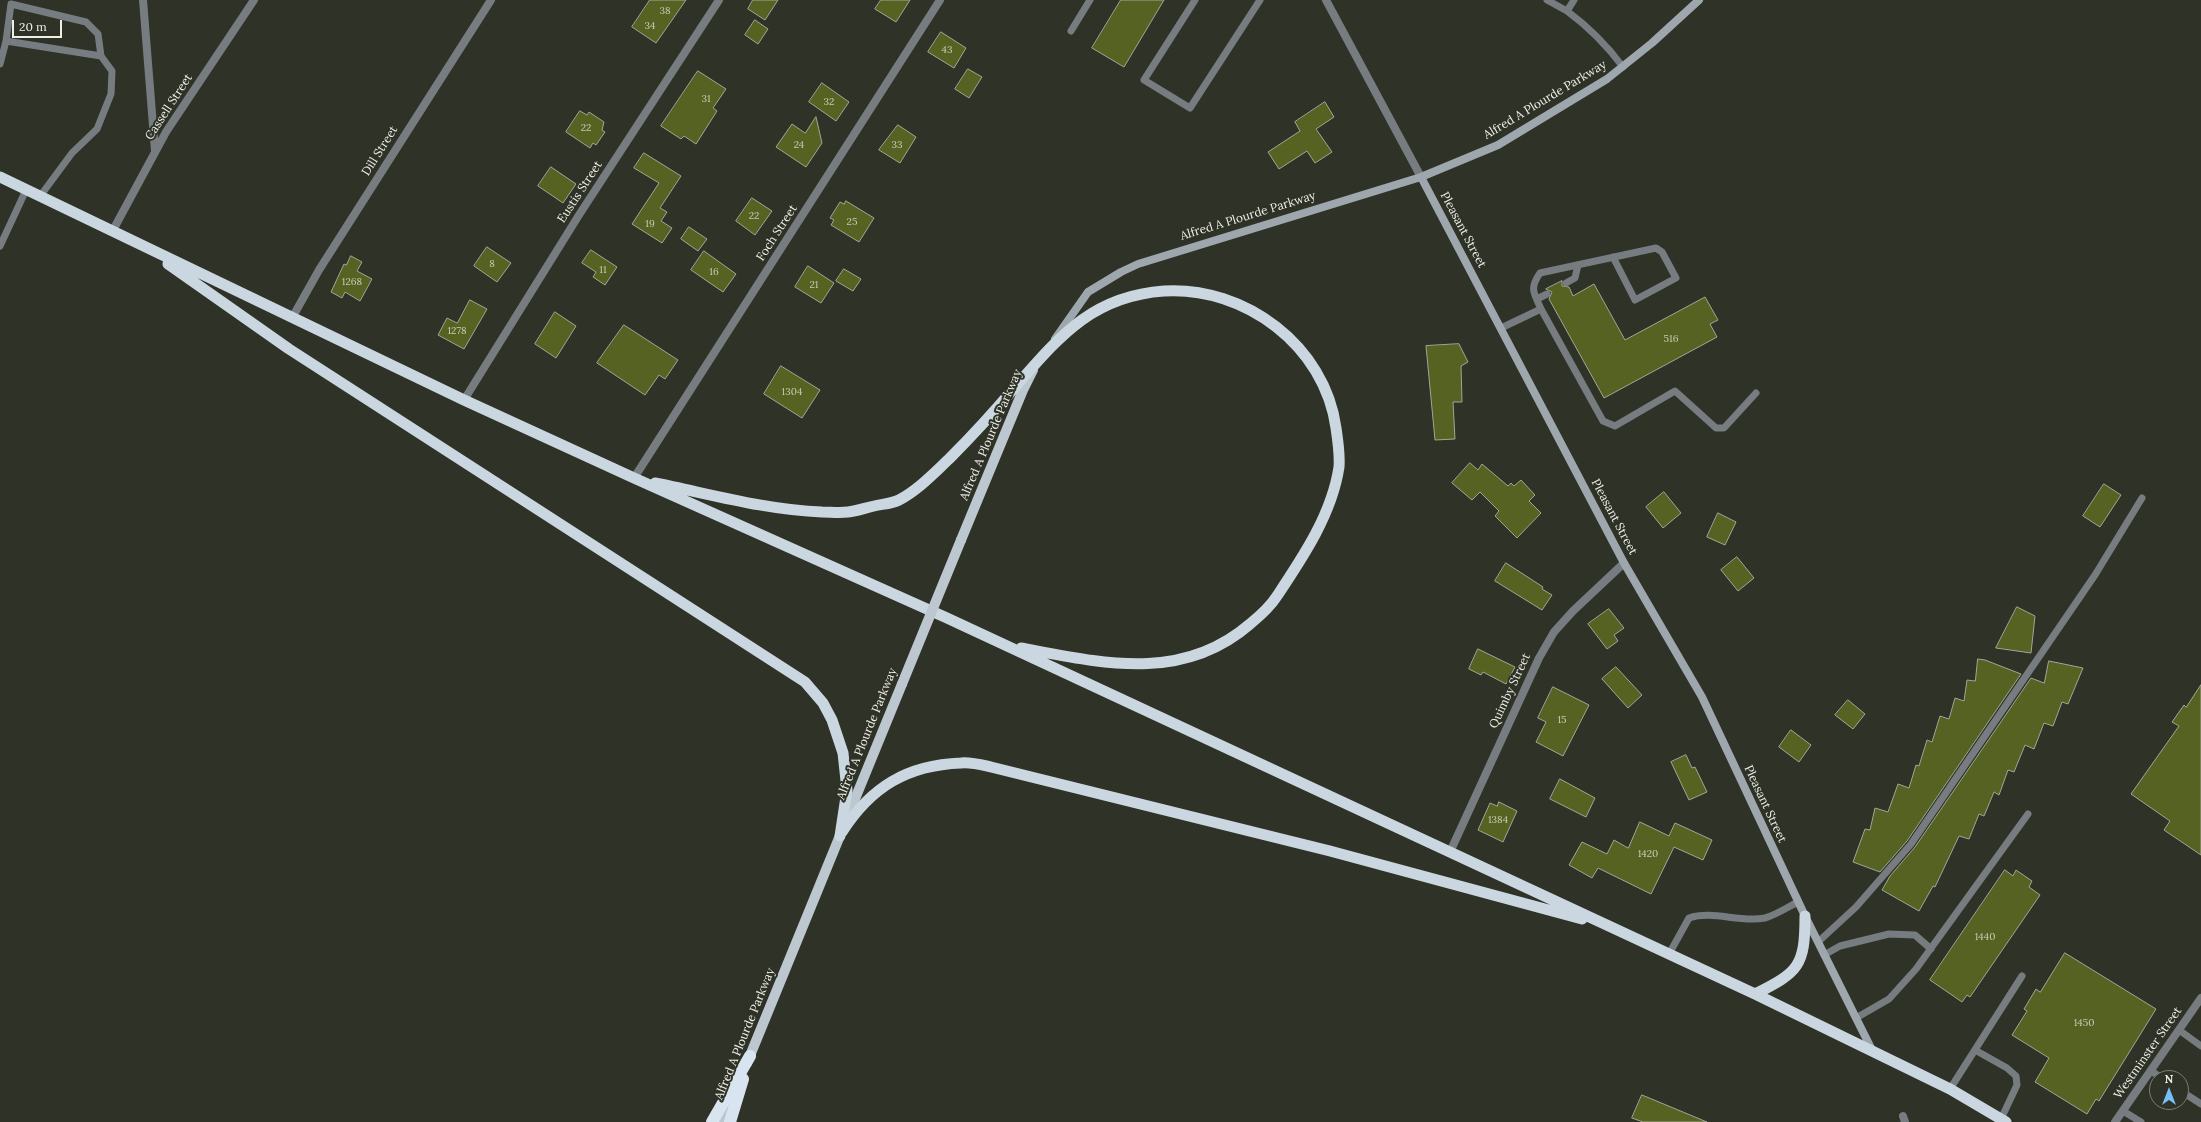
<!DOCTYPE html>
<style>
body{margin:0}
#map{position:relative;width:2201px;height:1122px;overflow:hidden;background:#2f3227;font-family:Lora,serif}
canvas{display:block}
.north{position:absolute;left:2149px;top:1070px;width:40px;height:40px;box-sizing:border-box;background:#2f3227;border:1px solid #7b7e74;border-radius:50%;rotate:0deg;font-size:11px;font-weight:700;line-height:16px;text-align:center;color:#eef0e8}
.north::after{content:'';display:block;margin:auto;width:14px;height:18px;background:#75c0f6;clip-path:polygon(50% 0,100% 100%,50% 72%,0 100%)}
.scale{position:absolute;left:12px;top:20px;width:50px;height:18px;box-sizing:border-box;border:2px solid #eef0e8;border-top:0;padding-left:5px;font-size:12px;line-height:14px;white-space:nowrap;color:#eef0e8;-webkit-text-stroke:3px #2f3227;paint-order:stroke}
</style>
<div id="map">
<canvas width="2201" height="1122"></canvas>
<div class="north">N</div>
<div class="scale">20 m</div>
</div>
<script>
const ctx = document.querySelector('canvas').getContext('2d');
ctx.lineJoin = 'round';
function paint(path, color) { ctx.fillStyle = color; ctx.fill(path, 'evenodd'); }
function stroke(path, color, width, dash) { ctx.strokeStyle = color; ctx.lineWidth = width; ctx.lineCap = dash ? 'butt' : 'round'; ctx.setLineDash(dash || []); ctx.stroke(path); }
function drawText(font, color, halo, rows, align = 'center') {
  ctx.font = font + ' Lora,serif'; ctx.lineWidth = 4; ctx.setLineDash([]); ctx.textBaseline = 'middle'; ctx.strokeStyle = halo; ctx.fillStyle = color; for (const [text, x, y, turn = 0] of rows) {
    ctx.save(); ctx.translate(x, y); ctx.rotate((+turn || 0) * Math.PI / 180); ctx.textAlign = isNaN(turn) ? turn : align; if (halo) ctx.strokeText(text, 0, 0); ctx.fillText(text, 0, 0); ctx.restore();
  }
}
const building = new Path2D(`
 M 650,0 L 686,0 L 656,43 L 632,27 Z
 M 753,0 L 778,0 L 765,20 L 748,9 Z
 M 881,0 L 910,0 L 896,22 L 875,9 Z
 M 1121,0 L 1164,0 L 1124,67 L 1092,48 Z
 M 755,20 L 768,29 L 758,44 L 745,35 Z
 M 941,32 L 966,48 L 954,68 L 928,52 Z
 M 968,69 L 982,77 L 969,98 L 955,89 Z
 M 698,71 L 726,89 L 713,108 L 717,111 L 696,144 L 684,136 L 681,139 L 661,126 Z
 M 822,83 L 849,102 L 836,121 L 809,102 Z
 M 1325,102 L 1334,117 L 1316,129 L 1332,152 L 1315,163 L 1307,151 L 1279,169 L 1268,152 L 1300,131 L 1295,122 Z
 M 580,111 L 587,115 L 589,112 L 604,122 L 602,130 L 605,132 L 596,145 L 593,143 L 590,148 L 566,132 Z
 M 816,117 L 822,143 L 806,167 L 776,147 L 792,124 L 805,133 Z
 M 898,125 L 916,137 L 900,163 L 879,150 Z
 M 644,153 L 681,176 L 660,208 L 667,212 L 661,221 L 672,228 L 662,243 L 632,224 L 659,183 L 634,168 Z
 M 551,167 L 576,184 L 563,203 L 538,186 Z
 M 752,198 L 772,211 L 755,235 L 736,221 Z
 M 846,201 L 874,218 L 859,242 L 831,225 L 834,220 L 830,218 L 840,202 L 844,204 Z
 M 689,227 L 707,239 L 698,251 L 681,239 Z
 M 487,247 L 511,263 L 497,282 L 474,266 Z
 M 591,250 L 617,267 L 605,285 L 593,277 L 596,272 L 582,263 Z
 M 704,251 L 736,274 L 723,292 L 691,270 Z
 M 351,256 L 362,262 L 357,271 L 372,279 L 360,301 L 345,292 L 342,298 L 331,292 L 344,264 L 346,265 Z
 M 808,266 L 834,283 L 821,303 L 795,287 Z
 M 844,269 L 861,279 L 853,291 L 836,281 Z
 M 1562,281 L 1562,286 L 1569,287 L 1573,296 L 1594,284 L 1625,340 L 1705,297 L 1718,320 L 1710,324 L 1717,337 L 1604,398 L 1549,299 L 1552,292 L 1546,289 Z
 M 470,300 L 487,309 L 464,349 L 438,335 L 447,318 L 457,323 Z
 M 555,312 L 576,326 L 556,358 L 535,344 Z
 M 624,325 L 678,360 L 665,379 L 659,375 L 645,395 L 597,363 Z
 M 1459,344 L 1468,362 L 1461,366 L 1462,402 L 1453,402 L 1455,439 L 1435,440 L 1426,346 Z
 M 781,366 L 820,390 L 802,418 L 764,394 Z
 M 1470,463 L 1478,470 L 1482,464 L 1508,486 L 1511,483 L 1514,486 L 1521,480 L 1535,495 L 1529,501 L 1541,513 L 1517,538 L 1495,516 L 1499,511 L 1480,492 L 1472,500 L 1452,483 Z
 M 2104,484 L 2121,495 L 2100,527 L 2083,516 Z
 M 1664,492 L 1681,513 L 1663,528 L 1646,507 Z
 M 1718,513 L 1736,522 L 1725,545 L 1707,537 Z
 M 1737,557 L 1754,578 L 1738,591 L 1721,570 Z
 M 1506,563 L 1543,587 L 1542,589 L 1552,595 L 1542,610 L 1495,581 Z
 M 2017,607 L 2035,616 L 2031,653 L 1996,648 Z
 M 1609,609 L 1624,628 L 1614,635 L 1618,641 L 1607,649 L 1588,624 Z
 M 1478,649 L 1515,667 L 1506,684 L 1483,672 L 1481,675 L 1469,669 Z
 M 1978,659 L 1985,660 L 2021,674 L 1907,841 L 1880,872 L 1853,862 L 1865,829 L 1870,830 L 1875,808 L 1888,812 L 1898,784 L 1909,788 L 1916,765 L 1919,766 L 1927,740 L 1932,742 L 1940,716 L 1949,719 L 1955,698 L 1964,701 L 1967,680 L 1975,681 Z
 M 2049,661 L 2083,668 L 2068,704 L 2062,702 L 2053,726 L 2044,723 L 2034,749 L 2025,745 L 2014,772 L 2008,770 L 1999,795 L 1994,792 L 1984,816 L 1979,814 L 1969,839 L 1959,836 L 1935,887 L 1933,886 L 1919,911 L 1882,890 L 1890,876 L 1915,847 L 2031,678 L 2044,683 Z
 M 1616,667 L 1642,695 L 1628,708 L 1602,679 Z
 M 2201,685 L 2201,855 L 2164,830 L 2170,821 L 2131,794 L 2179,726 L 2172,722 L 2184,705 L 2186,707 Z
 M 1553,687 L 1589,705 L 1563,756 L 1536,742 L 1546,722 L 1538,718 Z
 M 1848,700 L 1865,714 L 1853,729 L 1835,715 Z
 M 1791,730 L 1811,745 L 1799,762 L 1779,747 Z
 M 1686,755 L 1692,768 L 1695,767 L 1707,792 L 1689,800 L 1671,762 Z
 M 1560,779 L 1595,798 L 1586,817 L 1550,799 Z
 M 1499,802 L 1517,811 L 1503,842 L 1478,830 L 1490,803 L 1497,806 Z
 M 1640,822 L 1669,836 L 1675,823 L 1712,840 L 1703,860 L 1674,847 L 1651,894 L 1598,868 L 1592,878 L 1569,865 L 1582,842 L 1607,854 L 1614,840 L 1628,848 Z
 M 2005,870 L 2013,876 L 2016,870 L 2032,881 L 2029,887 L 2040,895 L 1970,997 L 1967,995 L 1962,1002 L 1930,980 Z
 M 2065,953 L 2156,1009 L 2099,1101 L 2096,1099 L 2087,1114 L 2035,1082 L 2049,1058 L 2012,1035 L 2027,1011 L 2024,1009 L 2036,989 L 2040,992 Z
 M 1642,1095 L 1707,1122 L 1643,1122 L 1632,1118 Z`);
const service = new Path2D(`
 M 1195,0 L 1144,80 L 1190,108 L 1260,0
 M 1547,0 L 1567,11 L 1574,0
 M 1567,11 C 1590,28 1606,44 1623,67
 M 1071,31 L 1090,0
 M 6,41 L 101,56
 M 0,64 L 6,41 L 11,4 L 86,22 L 98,34 L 101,56 L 112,71 L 111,94 L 97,129 L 72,153 L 41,195
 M 0,246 L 26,190
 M 1566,283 L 1575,278 L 1578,265
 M 1537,299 L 1547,294
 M 1541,309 L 1603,421 L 1615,426 L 1675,391 L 1716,428 L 1724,428 L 1756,393
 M 1501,328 L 1541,309 C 1534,293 1529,289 1540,273 L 1656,248 L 1662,252 L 1676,278 L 1635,300 L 1613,257
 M 1818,942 L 1856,907 L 1911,844 L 2095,575 L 2142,498
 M 1669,954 L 1689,918 C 1713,910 1739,923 1765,918 C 1776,915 1788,907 1798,902
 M 1824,955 L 1840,946 L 1889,934 L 1915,935 L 1931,949
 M 1856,1018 L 1889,999 L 1916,969 L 2028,814
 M 2179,1030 L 2201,1046
 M 1975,1050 L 2007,1068 L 2016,1076 L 2017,1085 L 2001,1119
 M 2151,1071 L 2162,1078
 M 1950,1089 L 2022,976
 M 2181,1091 L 2201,1104
 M 2123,1111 L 2141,1122`);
const minor = new Path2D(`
 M 143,0 L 155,151
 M 112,232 L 166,132 L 254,0
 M 292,318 L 319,270 L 491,0
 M 464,400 L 579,215 L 719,0
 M 634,478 L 940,0
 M 1450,852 L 1539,658 L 1554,632 L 1573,611 L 1624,563
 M 1903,1116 L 1905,1122`);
const tertiary = new Path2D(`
 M 1326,0 L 1421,177
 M 2115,1122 L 2201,998`);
const secondary = new Path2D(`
 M 1421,177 L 1624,563 L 1702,697 L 1805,916 L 1872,1050
 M 1055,339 L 1088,292 L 1121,272 L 1138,264 L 1421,177 L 1498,145 L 1607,79 L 1652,43 L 1699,0`);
const primary = new Path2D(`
 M 961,540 L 1023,390 L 1033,370
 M 747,1063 L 902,684
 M 723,1122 L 730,1106`);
const trunk = new Path2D(`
 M 0,177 L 464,400 L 634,478 L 947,618 L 1755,994 L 1950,1089 L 2006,1122
 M 168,264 L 289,349 L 805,682 L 823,703 L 832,720 L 843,753 L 847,790 L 840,836
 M 655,483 C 710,494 766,510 822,512 C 830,512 840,513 848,512 C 857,511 865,508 874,506 C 882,504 891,504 899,500 C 918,490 934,473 949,459 C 972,436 994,412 1015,387 C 1059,337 1092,296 1164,291 C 1245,286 1325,346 1336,428 C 1338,441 1340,454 1339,467 C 1332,514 1303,557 1277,596 C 1270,607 1261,615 1250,624 C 1182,683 1102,663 1021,648
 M 842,832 C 871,787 907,765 961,763 C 971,762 982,765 991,767 L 1330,851 L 1582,919
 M 1755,994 C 1799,972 1805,966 1805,916`);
const motorway = new Path2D(`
 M 712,1122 L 750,1056
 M 730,1122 L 743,1079`);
const primaryBridge = new Path2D(`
 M 902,684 L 961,540`);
const numberNames = [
 ["38",665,11],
 ["34",650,26],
 ["43",947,50],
 ["31",706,99],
 ["32",829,102],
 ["22",586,128],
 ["24",799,145],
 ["33",897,145],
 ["22",754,216],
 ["25",852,222],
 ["19",650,224],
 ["8",492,264],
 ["11",603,270],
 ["16",714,272],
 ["1268",352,282],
 ["21",814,285],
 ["1278",457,331],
 ["516",1671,339],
 ["1304",792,392],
 ["15",1562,720],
 ["1384",1498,820],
 ["1420",1648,854],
 ["1440",1985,937],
 ["1450",2084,1023]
];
const streetNames = [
 ["Alfred A Plourde Parkway",1545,100,-31],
 ["Cassell Street",169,107,-57],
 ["Dill Street",380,151,-58],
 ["Eustis Street",580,192,-57],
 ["Alfred A Plourde Parkway",1248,216,-17],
 ["Pleasant Street",1463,230,62],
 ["Foch Street",777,233,-57],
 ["Alfred A Plourde Parkway",991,435,-67],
 ["Pleasant Street",1614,517,62],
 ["Quimby Street",1510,691,-65],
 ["Alfred A Plourde Parkway",867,734,-68],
 ["Pleasant Street",1765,804,65],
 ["Alfred A Plourde Parkway",745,1034,-68],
 ["Westminster Street",2148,1053,-55]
];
paint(building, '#566222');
stroke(building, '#a2a698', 1);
stroke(service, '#777c80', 7);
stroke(minor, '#777c80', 8);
stroke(tertiary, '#777c80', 8);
stroke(secondary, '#9ea7ad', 8);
stroke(primary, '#bcc7d0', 10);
stroke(trunk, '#cad6e0', 11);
stroke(motorway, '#d8e5f0', 12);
stroke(primaryBridge, '#bcc7d0', 10);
drawText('10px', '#c8ccb6', null, numberNames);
drawText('12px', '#eef0e8', '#2f3227', streetNames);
</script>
